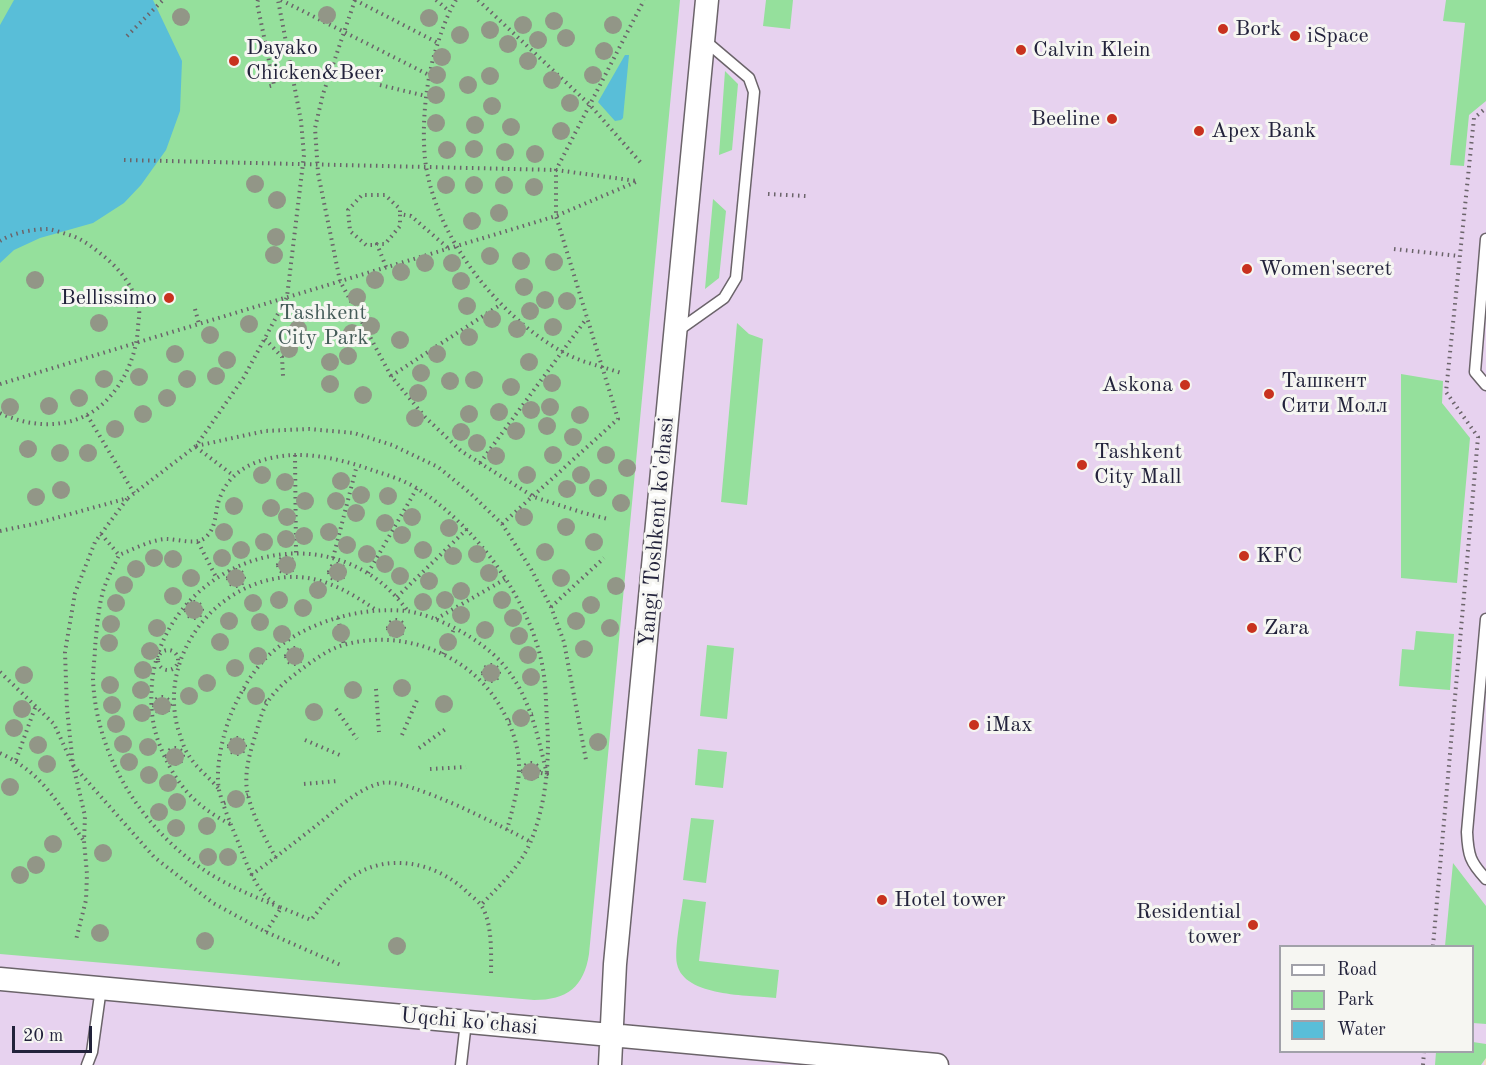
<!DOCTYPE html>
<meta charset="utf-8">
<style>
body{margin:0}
#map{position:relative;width:1486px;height:1065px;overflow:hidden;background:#f2dec1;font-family:"Old Standard TT",serif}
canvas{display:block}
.legend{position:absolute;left:1279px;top:945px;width:195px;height:108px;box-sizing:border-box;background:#f6f6f2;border:2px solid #a1a1a9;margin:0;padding:8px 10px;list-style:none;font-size:18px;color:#22223b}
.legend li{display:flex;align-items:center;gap:12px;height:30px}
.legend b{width:30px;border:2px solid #a1a1a9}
.scale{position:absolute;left:12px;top:1026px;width:80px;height:27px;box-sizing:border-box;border:3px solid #22223b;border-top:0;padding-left:8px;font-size:18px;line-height:21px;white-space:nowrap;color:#22223b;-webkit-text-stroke:4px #f6f6f2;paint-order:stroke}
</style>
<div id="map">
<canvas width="1486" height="1065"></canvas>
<ul class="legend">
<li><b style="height:8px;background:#fff"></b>Road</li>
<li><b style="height:16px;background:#95e09c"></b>Park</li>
<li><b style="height:16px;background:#59bed8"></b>Water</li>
</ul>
<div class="scale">20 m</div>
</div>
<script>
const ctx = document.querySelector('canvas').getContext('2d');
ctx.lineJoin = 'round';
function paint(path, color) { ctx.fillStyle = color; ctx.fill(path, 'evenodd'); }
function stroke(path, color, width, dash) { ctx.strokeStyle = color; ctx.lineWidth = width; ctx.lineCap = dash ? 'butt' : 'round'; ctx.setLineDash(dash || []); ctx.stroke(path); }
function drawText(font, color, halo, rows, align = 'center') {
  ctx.font = font + ' "Old Standard TT",serif'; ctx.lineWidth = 6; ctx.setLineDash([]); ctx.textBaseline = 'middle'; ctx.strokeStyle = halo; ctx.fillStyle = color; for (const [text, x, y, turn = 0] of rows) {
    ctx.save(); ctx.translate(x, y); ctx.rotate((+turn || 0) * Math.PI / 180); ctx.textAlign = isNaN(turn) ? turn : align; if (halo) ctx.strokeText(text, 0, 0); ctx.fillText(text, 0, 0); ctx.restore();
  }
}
const built = new Path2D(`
 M 0,0 L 1486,0 L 1486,1043 L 1484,1065 L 0,1065 ZM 1280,946 L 1472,946 L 1472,1052 L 1280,1052 Z`);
const green = new Path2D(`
 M 0,0 L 680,0 L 589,954 C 584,987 567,1000 534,1000 L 0,954 Z
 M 766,0 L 793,0 L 790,29 L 763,26 Z
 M 1446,0 L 1486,0 L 1486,101 L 1469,115 L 1464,166 L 1450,165 L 1465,23 L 1443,21 Z
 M 725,71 L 738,84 L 732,150 L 719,155 Z
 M 713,199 L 726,211 L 719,278 L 705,289 Z
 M 737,323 L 749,334 L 763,339 L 747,505 L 721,502 Z
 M 1401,374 L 1443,381 L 1442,403 L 1470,438 L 1457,583 L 1401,578 Z
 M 1416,631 L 1454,634 L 1450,690 L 1399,686 L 1402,649 L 1414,650 Z
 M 707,645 L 734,648 L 727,719 L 700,716 Z
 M 698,749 L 727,752 L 723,788 L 695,785 Z
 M 691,818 L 714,820 L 706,883 L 683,880 Z
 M 1453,863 L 1486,906 L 1486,1024 L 1473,1023 L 1472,946 L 1445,946 Z
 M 683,899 L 706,902 L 699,961 L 779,970 L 776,998 C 749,995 684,997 677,964 C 674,949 681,916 683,899 Z
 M 1473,1042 L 1486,1044 L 1486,1058 L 1481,1065 L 1435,1065 L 1436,1052 L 1472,1052 Z`);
const water = new Path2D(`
 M 14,0 L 153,0 L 182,61 L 180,111 L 166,150 L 141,185 L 124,203 L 93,223 L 40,238 L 14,250 L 0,263 L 0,25 Z
 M 625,55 L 629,55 L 623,118 L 621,120 L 615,121 L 598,102 Z`);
const path = new Path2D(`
 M 258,0 L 257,3 L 274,85 L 266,87
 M 281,0 L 429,75
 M 355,0 L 323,94 L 315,128 L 318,173 L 340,281 L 391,376 L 425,417 L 461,451 L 534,497 L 584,513 L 608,519
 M 355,0 L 438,43
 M 436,0 L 449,11
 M 456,0 C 445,18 439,39 433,59 C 425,91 422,127 425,159 C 434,235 496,314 561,351 C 579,362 601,366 621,373
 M 478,0 L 589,104 L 641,163
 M 127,36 L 163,0
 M 380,85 L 426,96
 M 124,160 L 556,170 L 637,181
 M 768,194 L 806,196
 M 0,241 C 12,233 33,229 48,229 C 54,230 60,232 66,234 C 79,237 90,245 101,254 C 118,267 135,287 139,310 C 140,315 138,322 138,328 C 136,365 113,408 75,420 C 50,428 23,424 0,413
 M 372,245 L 366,245 L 350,231 L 348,210 L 362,195 L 385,195 L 400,209 L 400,214 L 398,214
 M 1394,249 L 1459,256
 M 386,267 L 377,244 L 385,244 L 400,226 L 400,214 L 411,216 L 448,248
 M 195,309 L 199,324
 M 359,320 L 370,315
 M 265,339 L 282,357 L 283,376
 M 391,376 L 500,305
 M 0,384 L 556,216 L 638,181
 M 87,415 L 134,493
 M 196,446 L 265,431 L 309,429 L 354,433 L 392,445 L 438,467 L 470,493 L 502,524 L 531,569 L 551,607 L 564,642 L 586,760
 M 196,447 L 234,476
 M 295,455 L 296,553
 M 480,463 L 587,318
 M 127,499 L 95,542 L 75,593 L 65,652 L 67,709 L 73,765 L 154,857 L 213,903 L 266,932 L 343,966
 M 502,524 L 618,419 L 556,216 L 556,170 L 644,0
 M 0,531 L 34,524 L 128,498 L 196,446 L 244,377 L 287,297 L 304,155 L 301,121 L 278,0
 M 101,534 L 119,555
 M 198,542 L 216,577
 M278 565a8 8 0 1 1 16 0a8 8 0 1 1-16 0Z
 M 333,558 L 357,465
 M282.5 565a3.5 3.5 0 1 1 7 0a3.5 3.5 0 1 1-7 0Z
 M329 572a8 8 0 1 1 16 0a8 8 0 1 1-16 0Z
 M334.5 573a3.5 3.5 0 1 1 7 0a3.5 3.5 0 1 1-7 0Z
 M228 578a8 8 0 1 1 16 0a8 8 0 1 1-16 0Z
 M 368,573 L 417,488
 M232.5 578a3.5 3.5 0 1 1 7 0a3.5 3.5 0 1 1-7 0Z
 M 397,597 L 467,529
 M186 610a8 8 0 1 1 16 0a8 8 0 1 1-16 0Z
 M190.5 610a3.5 3.5 0 1 1 7 0a3.5 3.5 0 1 1-7 0Z
 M 551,607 L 604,558
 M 338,618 L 344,645
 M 436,619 L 507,578
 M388 628a8 8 0 1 1 16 0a8 8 0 1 1-16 0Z
 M392.5 629a3.5 3.5 0 1 1 7 0a3.5 3.5 0 1 1-7 0Z
 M286 656a8 8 0 1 1 16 0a8 8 0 1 1-16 0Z
 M158 660a10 10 0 1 1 20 0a10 10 0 1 1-20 0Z
 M291.5 656a3.5 3.5 0 1 1 7 0a3.5 3.5 0 1 1-7 0Z
 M 443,654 L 454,629
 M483 673a8 8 0 1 1 16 0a8 8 0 1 1-16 0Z
 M487.5 673a3.5 3.5 0 1 1 7 0a3.5 3.5 0 1 1-7 0Z
 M 0,672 L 54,724 L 73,765 L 85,816 L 84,841 L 87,874 L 86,900 L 76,940
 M 244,689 L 267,702
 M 376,689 L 379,732
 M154 705a8 8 0 1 1 16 0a8 8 0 1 1-16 0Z
 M158.5 706a3.5 3.5 0 1 1 7 0a3.5 3.5 0 1 1-7 0Z
 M 336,709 L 357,739
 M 509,721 L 533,714
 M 402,735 L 417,700
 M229 746a8 8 0 1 1 16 0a8 8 0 1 1-16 0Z
 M 305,740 L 342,756
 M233.5 746a3.5 3.5 0 1 1 7 0a3.5 3.5 0 1 1-7 0Z
 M 419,748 L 447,728
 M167 756a8 8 0 1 1 16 0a8 8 0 1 1-16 0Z
 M 0,753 C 44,774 58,804 84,841
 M171.5 757a3.5 3.5 0 1 1 7 0a3.5 3.5 0 1 1-7 0Z
 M 16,760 L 36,705
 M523 771a8 8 0 1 1 16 0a8 8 0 1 1-16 0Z
 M527.5 772a3.5 3.5 0 1 1 7 0a3.5 3.5 0 1 1-7 0Z
 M 430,769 L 466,767
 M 304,784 L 337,781
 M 218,788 C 209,777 195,767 188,754 C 183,747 181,737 178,729 C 158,657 214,582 288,577 C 321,575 350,592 376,610
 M 224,803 L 248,795
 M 230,824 C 197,807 178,787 163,753 C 152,729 150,708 152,682 C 163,581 281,519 369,574 C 384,583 397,597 408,611
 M 276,858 C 265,838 253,817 248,795 C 243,775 250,752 256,733 C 259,723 262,711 267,703 C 276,688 290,678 303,668 C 317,658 330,648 347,644 C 405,629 470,655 500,706 C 512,726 520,749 519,771 C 518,791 512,811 507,830
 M 251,875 C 274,859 295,842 317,825 C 336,810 358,788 382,783 C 407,777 505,828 531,842
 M 274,903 C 253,888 246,860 236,837 C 230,822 223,806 219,790 C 215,768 223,734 231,714 C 239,695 250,675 264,660 C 298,624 358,606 406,611 C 437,615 480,639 501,662 C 530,694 537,734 547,774 L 535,772
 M 280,907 L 311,920 C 324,904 336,887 353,876 C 390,852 437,863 467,892 C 471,896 477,900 481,905 C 493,923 491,956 491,977
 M 266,932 L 281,908 C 256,897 230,887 207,872 C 143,830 96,757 93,679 C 93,668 95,657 95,647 C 97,628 98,607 104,588 C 108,577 114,566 119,555 C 134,549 150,540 166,539 C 179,539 196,546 206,537 C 218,526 214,509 221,495 C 233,466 264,457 292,455 C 318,454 347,461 372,470 C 387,475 404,480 418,489 C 477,527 535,605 544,676 C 546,690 546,706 547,721 C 550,760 546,804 531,841 C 520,867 500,885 481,905
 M 1433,946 L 1478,437 L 1446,392 L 1474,118 L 1486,108
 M 1423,1065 L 1424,1052`);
const service = new Path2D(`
 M 1486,239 L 1475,372 L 1486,385
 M 676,332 L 724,298 L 736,278 L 754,92 L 749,78 L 703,39
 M 1486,619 L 1467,832 C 1468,855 1470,862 1486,879
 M 87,1065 L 92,1052 L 101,988
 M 461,1065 L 466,1022`);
const minor = new Path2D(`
 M 0,979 L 937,1065
 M 610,1065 L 615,964 L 707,0`);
const trees = [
 [327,15],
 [181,17],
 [429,18],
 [554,21],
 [523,25],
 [613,25],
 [490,30],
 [460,35],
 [566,38],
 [538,40],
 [508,44],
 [604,51],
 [442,57],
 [528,61],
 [437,75],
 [593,75],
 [490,76],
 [552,80],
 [468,85],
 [436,95],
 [570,103],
 [492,106],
 [436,123],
 [475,125],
 [511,127],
 [561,131],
 [474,149],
 [447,150],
 [505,152],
 [535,154],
 [255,184],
 [446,185],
 [474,185],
 [504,185],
 [534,187],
 [277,200],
 [499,213],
 [472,221],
 [276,237],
 [274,255],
 [490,256],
 [521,261],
 [554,262],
 [425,263],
 [452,263],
 [401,272],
 [35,280],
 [375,280],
 [461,281],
 [524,287],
 [357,297],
 [545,300],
 [567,301],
 [467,306],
 [530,311],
 [492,319],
 [99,323],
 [249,324],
 [371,326],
 [553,327],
 [298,329],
 [517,329],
 [352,333],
 [210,335],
 [469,337],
 [400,340],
 [289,349],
 [175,354],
 [437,354],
 [348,356],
 [227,360],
 [330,362],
 [529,362],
 [421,373],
 [216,376],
 [139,377],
 [104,379],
 [187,379],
 [474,380],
 [450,381],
 [552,383],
 [330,384],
 [511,387],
 [418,393],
 [363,395],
 [79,398],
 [167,398],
 [49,406],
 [10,407],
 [550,407],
 [531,410],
 [499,412],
 [143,414],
 [469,414],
 [580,415],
 [415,418],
 [547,426],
 [115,429],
 [516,431],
 [461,432],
 [573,437],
 [477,443],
 [28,449],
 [60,453],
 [88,453],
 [553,455],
 [606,455],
 [496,456],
 [627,468],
 [262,475],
 [527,475],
 [581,475],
 [341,481],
 [285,482],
 [598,488],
 [567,489],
 [61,490],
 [361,495],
 [388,496],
 [36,497],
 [305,501],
 [336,501],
 [621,503],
 [234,506],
 [271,508],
 [356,513],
 [287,517],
 [412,517],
 [524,517],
 [385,523],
 [566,527],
 [449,528],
 [224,532],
 [329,532],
 [402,535],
 [304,536],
 [286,539],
 [264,542],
 [594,542],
 [347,545],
 [241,550],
 [423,550],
 [545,552],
 [367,554],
 [477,554],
 [453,556],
 [154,558],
 [222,558],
 [173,559],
 [385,564],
 [287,565],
 [136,569],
 [338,572],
 [489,573],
 [400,576],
 [191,578],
 [236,578],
 [561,578],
 [429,581],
 [124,585],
 [616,586],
 [318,590],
 [461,591],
 [173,596],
 [279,600],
 [445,600],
 [502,600],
 [423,602],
 [116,603],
 [253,603],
 [591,605],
 [303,608],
 [194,610],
 [461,615],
 [513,618],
 [229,621],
 [576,621],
 [260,622],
 [111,624],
 [157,628],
 [610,628],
 [396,629],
 [485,630],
 [341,633],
 [282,634],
 [519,636],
 [220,642],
 [448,642],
 [109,643],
 [584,649],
 [150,651],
 [528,655],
 [258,656],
 [295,656],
 [235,668],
 [143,670],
 [491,673],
 [24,675],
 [531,677],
 [207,683],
 [110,685],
 [402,688],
 [141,690],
 [353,690],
 [189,696],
 [256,696],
 [444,704],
 [112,705],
 [162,706],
 [22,709],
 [314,712],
 [142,713],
 [521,718],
 [116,724],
 [14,728],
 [598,742],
 [123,744],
 [38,745],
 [237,746],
 [148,747],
 [175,757],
 [129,762],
 [47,764],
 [531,772],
 [149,775],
 [168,783],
 [10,787],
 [236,799],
 [177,802],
 [159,812],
 [207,826],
 [176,828],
 [53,844],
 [103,853],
 [208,857],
 [228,857],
 [36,865],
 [20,875],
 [100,933],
 [205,941],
 [397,946]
];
const markers = [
 [1223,29,6,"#c8321e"],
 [1295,36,6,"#c8321e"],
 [1021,50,6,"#c8321e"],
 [234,61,6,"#c8321e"],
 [1112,119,6,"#c8321e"],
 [1199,131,6,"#c8321e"],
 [1247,269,6,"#c8321e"],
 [169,298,6,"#c8321e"],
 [1185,385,6,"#c8321e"],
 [1269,394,6,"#c8321e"],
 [1082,465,6,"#c8321e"],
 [1244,556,6,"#c8321e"],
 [1252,628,6,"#c8321e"],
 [974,725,6,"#c8321e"],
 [882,900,6,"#c8321e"],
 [1253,925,6,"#c8321e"]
];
const poiNames = [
 ["Bork",1235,29],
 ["iSpace",1307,36],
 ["Dayako",246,48],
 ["Chicken&Beer",246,73],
 ["Calvin Klein",1033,50],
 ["Beeline",1100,119,"right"],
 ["Apex Bank",1211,131],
 ["Women'secret",1259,269],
 ["Bellissimo",157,298,"right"],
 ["Ташкент",1281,381],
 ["Сити Молл",1281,406],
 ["Askona",1173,385,"right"],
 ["Tashkent",1094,452],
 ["City Mall",1094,477],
 ["KFC",1256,556],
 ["Zara",1264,628],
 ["iMax",986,725],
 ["Hotel tower",894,900],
 ["Residential",1241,912,"right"],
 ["tower",1241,937,"right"]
];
const parkNames = [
 ["Tashkent",323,313],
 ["City Park",323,338]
];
const streetNames = [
 ["Yangi Toshkent ko'chasi",657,532,-85],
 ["Uqchi ko'chasi",469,1022,5]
];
paint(built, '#e7d2ef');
paint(green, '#95e09c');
paint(water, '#59bed8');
stroke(service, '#6b646a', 13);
stroke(minor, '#6b646a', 25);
stroke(path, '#6b646a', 4, [1.5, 4.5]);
stroke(service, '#fff', 10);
stroke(minor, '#fff', 22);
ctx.fillStyle = '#929687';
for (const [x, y] of trees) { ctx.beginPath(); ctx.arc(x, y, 9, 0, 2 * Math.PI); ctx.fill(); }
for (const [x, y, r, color] of markers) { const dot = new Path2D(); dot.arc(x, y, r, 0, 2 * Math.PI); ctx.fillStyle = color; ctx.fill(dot); stroke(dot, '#f6f6f2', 2); }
drawText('22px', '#22223b', '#f6f6f2', poiNames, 'left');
drawText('22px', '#445b58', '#f6f6f2', parkNames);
drawText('22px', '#22223b', '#f6f6f2', streetNames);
</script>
